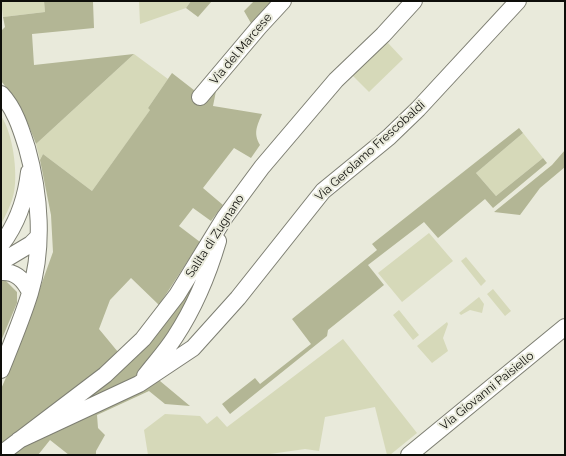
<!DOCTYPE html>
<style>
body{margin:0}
#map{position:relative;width:566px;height:456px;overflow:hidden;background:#e9eadb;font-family:Raleway,sans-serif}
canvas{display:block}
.frame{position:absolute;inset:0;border:2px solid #0e0e0a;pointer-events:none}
</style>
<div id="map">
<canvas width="566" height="456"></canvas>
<div class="frame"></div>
</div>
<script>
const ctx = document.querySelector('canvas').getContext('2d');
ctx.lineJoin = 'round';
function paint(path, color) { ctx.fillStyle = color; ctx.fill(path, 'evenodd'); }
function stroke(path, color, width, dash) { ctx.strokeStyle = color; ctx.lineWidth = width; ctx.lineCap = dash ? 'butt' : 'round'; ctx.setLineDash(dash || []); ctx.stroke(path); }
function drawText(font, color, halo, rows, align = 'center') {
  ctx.font = font + ' Raleway,sans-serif'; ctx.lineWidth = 4; ctx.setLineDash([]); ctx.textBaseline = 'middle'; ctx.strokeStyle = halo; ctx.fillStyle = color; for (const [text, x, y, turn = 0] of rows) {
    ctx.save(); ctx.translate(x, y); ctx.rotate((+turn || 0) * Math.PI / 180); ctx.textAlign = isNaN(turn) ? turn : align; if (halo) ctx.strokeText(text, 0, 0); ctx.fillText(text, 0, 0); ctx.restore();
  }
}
const green = new Path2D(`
 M 1,1 L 44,1 L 45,12 L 3,17 Z
 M 139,1 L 191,1 L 186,8 L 140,24 Z
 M 388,43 L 403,59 L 369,92 L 351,74 L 383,44 Z
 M 134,54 L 168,79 L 148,108 L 151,109 L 92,191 L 43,154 L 40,160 L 36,144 Z
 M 1,116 C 13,133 18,173 14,192 C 12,203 6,215 1,224 Z
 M 523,133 L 543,158 L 496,196 L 476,173 Z
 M 429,233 L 453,261 L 402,302 L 378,273 Z
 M 466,257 L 486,281 L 481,286 L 461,261 Z
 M 493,289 L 511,311 L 505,316 L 487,294 Z
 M 479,297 L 484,304 L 482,313 L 470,310 L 461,315 L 459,313 Z
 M 399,310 L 419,335 L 413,340 L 393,315 Z
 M 447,322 L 448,324 L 443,338 L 448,351 L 432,363 L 417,346 Z
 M 343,339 L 417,433 L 390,455 L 387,455 L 375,407 L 325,417 L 319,451 L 305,449 L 263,455 L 148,455 L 144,430 L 165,414 L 200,416 L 207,424 L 217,416 L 227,427 Z`);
const forest = new Path2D(`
 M 44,1 L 103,1 L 93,2 L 94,28 L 32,34 L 34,65 L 134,54 L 36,144 C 27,120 18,100 1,81 L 1,31 L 5,27 L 3,17 L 45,12 Z
 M 191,1 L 212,1 L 198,17 L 186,8 Z
 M 254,1 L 272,1 L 252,25 L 244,11 Z
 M 172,73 L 199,94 L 217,86 L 213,106 L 262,114 C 257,126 253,133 260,145 L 251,158 L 234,148 L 203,188 L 223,205 L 211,221 L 193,208 L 179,226 L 200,242 L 159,305 L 131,278 L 110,300 L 99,329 L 118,352 L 87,380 L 1,447 L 1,389 L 17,352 L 53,252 L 51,215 L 40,160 L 43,154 L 92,191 L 150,110 L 148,108 Z
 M 519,128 L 523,133 L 476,173 L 496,196 L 543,158 L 547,163 L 493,208 L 485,199 L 438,238 L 424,222 L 368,265 L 384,285 L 328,330 L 327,336 L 230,414 L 222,404 L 255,378 L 260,384 L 311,344 L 292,319 L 377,250 L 372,244 Z
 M 565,150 L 565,167 L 540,188 L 520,215 L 494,212 L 552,165 Z
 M 208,258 L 179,321 L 145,366 L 132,380 L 59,416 L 116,375 Z
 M 4,279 L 17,292 L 17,303 L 1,341 L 1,280 Z
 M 156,381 L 160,381 L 190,406 L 165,404 L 149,391 L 97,415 L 98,428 L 105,435 L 96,451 L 96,455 L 69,455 L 50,440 L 38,455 L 11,455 L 17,449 Z`);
const minor = new Path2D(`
 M 1,94 C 15,109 21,129 27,148 C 40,194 44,247 30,293 C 22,319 11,345 1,370
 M 200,97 L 259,27 L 283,1
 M 1,245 C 17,224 26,198 29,172
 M 1,262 L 31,244 L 38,237
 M 1,272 C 16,271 24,280 30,292
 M 145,376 C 155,363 166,351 175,337 C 194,308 208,275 218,241
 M 19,440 L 139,384 L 193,348 L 238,298 L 323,191 L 389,137 L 418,109 L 518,1
 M 1,454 L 105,375 L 143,339 L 177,295 L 225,217 L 262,167 L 336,80 L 383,35 L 414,1
 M 409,455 L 565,327`);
const streetNames = [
 ["Via del Marcese",241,49,-50],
 ["Via Gerolamo Frescobaldi",370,151,-42],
 ["Salita di Zugnano",215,236,-57],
 ["Via Giovanni Paisiello",487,391,-39]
];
paint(green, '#d6d9b9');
paint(forest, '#b3b695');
stroke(minor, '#7d7e72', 18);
stroke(minor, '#fff', 16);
drawText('12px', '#0e0e0a', '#e9eadb', streetNames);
</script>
